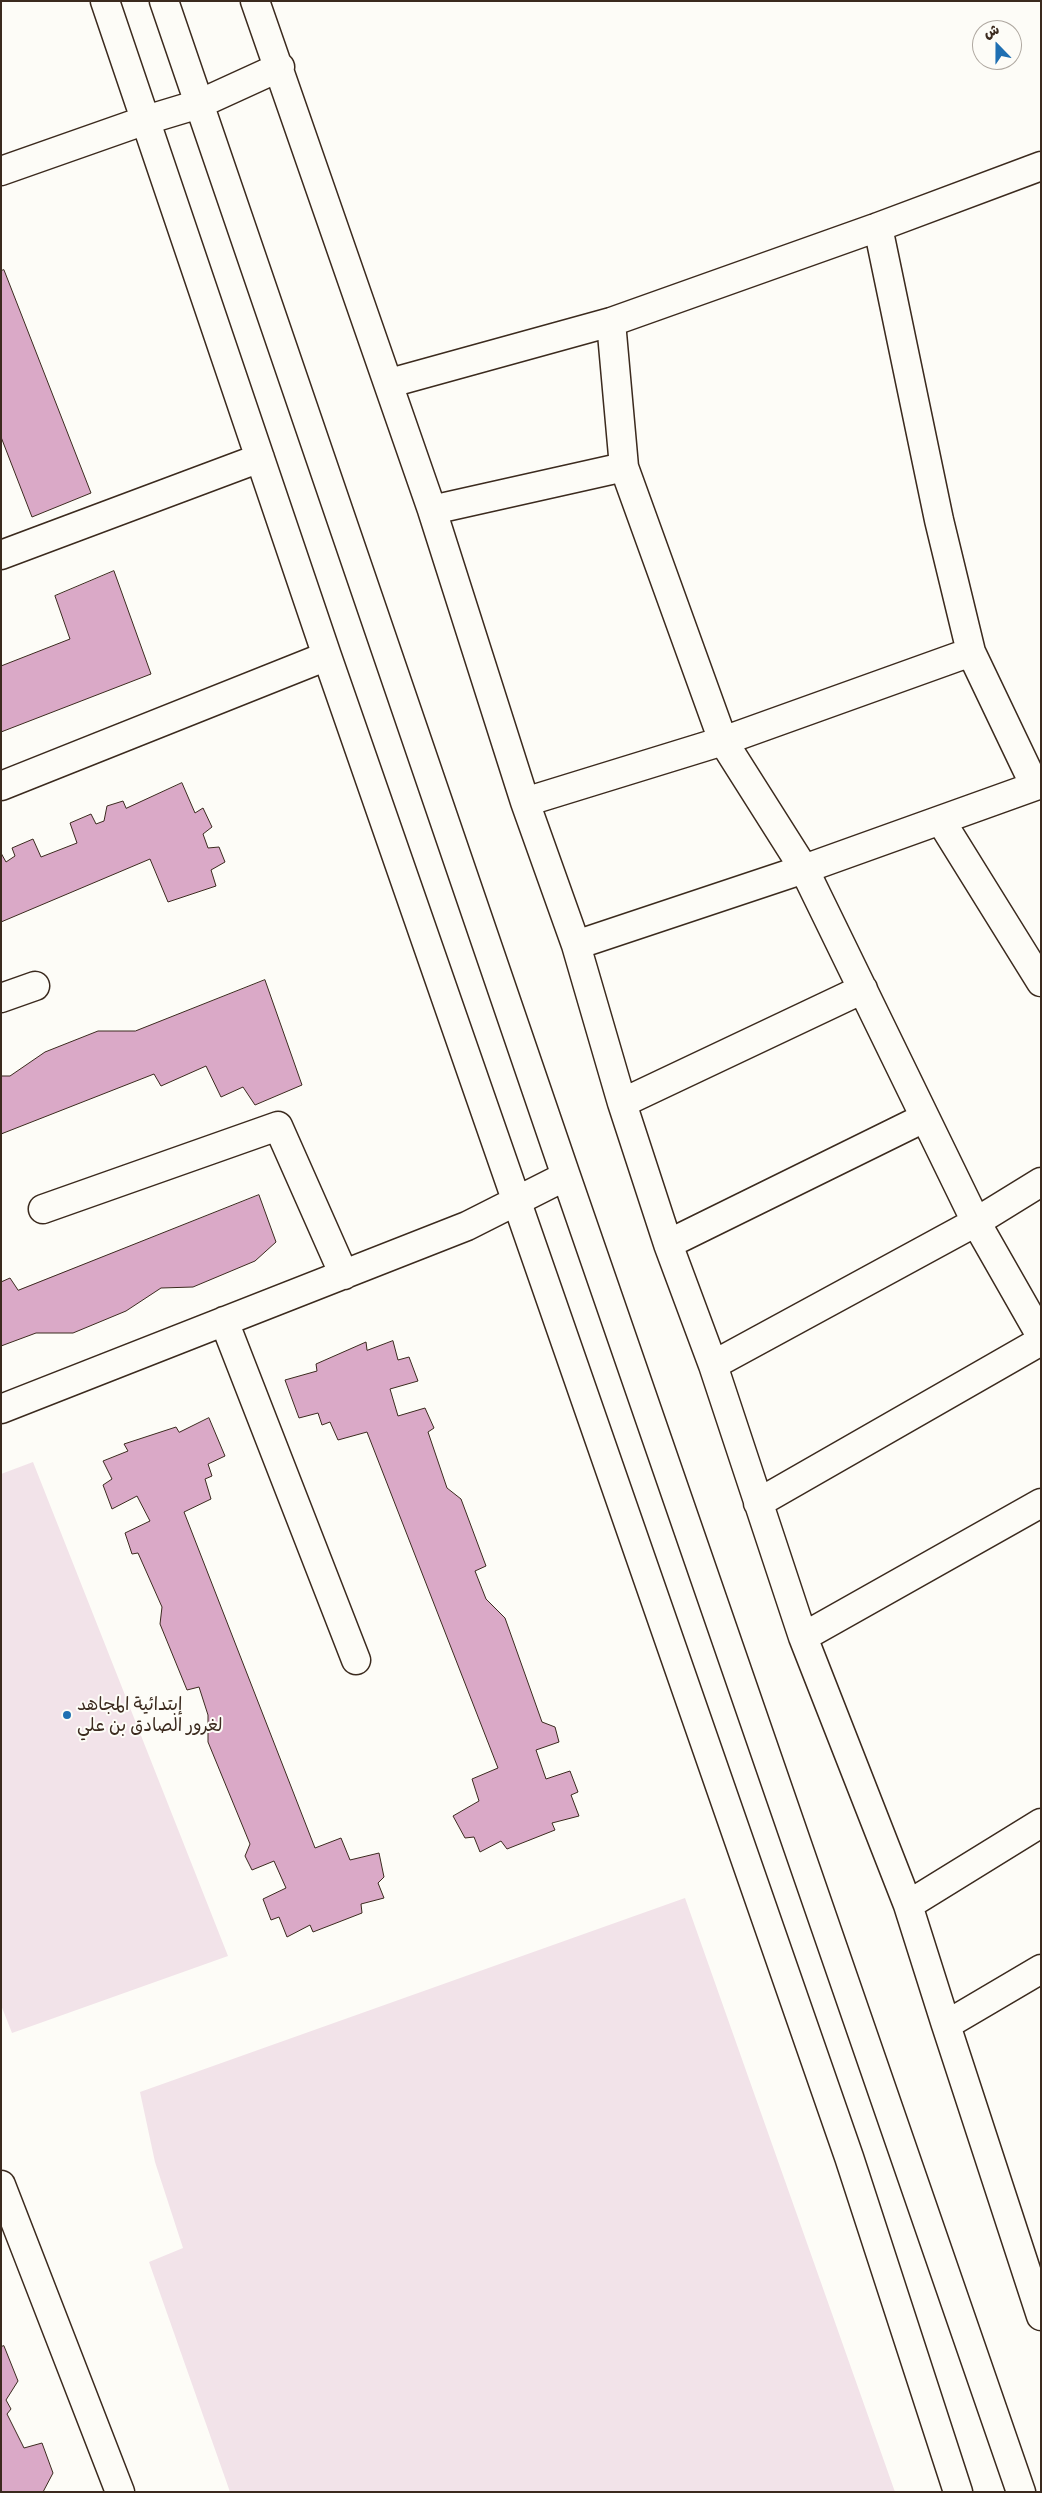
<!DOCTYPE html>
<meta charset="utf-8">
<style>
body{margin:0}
#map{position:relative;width:1042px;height:2493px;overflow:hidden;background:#fdfcf7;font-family:Itim,"Playpen Sans Arabic",sans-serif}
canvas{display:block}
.frame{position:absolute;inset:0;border:2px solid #3b2a1e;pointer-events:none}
.north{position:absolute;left:972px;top:20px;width:50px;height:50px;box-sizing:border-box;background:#fdfcf7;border:1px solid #afa8a0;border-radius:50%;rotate:338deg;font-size:14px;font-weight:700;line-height:20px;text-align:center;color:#3b2a1e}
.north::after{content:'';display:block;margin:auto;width:18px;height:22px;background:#1f6fb2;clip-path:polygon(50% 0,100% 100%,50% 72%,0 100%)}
</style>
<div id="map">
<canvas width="1042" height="2493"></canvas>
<div class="frame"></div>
<div class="north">ش</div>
</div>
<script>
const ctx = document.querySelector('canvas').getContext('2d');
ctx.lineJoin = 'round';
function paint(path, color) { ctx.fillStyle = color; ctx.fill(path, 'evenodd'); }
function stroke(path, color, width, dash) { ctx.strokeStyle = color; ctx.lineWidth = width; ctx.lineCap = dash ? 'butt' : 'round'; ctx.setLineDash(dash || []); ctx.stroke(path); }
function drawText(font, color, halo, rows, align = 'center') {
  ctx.font = font + ' Itim,"Playpen Sans Arabic",sans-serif'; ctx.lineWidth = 4; ctx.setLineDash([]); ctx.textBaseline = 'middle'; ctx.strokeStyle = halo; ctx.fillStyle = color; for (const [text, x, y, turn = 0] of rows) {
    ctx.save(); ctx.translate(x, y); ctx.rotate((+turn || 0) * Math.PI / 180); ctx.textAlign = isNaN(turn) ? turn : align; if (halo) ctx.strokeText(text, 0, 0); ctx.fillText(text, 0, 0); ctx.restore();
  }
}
const built = new Path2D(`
 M 33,1462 L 228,1956 L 12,2033 L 1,2005 L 1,1474 Z
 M 685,1898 L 895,2492 L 230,2492 L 149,2262 L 183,2248 L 155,2162 L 140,2092 Z`);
const building = new Path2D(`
 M 4,270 L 91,493 L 32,517 L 1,437 L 1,271 Z
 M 114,571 L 151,674 L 1,732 L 1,666 L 70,639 L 55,596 Z
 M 182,783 L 195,813 L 203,808 L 212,827 L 203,834 L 208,848 L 219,847 L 225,862 L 211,870 L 216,886 L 168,902 L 150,859 L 1,922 L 1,853 L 6,862 L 15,856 L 12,848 L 33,839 L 41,857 L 77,843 L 70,823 L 91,814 L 96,824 L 104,821 L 107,806 L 123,801 L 126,808 Z
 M 265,980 L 302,1085 L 255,1105 L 243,1087 L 221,1097 L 206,1066 L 161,1086 L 154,1074 L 1,1134 L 1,1076 L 10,1076 L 45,1052 L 98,1031 L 135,1031 Z
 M 259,1195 L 276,1242 L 255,1261 L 193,1287 L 161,1288 L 126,1311 L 73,1333 L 36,1333 L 1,1346 L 1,1282 L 10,1278 L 18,1290 Z
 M 393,1341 L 398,1360 L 409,1357 L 418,1381 L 390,1389 L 398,1416 L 425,1408 L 434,1428 L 428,1432 L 447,1488 L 461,1499 L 486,1566 L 475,1571 L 486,1599 L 505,1618 L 542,1722 L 555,1727 L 559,1742 L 536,1750 L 546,1779 L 570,1771 L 578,1792 L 571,1795 L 579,1816 L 552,1823 L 555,1830 L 507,1849 L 501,1841 L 480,1852 L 474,1837 L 465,1838 L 453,1816 L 479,1801 L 472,1779 L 498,1768 L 367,1432 L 338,1440 L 330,1422 L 322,1425 L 318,1413 L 299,1418 L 285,1380 L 317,1371 L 316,1364 L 366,1342 L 367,1350 Z
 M 209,1418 L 225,1456 L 208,1464 L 212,1476 L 205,1479 L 211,1499 L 184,1512 L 315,1848 L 341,1838 L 350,1860 L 379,1853 L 384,1877 L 378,1883 L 384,1898 L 361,1904 L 362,1913 L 313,1932 L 310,1925 L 287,1937 L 279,1917 L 271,1920 L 263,1899 L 286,1888 L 274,1861 L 252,1870 L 245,1856 L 250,1844 L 208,1742 L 208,1715 L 199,1687 L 187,1690 L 160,1624 L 162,1607 L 138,1553 L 132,1554 L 125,1533 L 150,1521 L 137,1496 L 112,1509 L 103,1485 L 112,1479 L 103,1461 L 128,1451 L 124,1444 L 176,1427 L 179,1432 Z
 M 4,2346 L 18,2381 L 6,2400 L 11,2409 L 7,2414 L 24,2448 L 42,2443 L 53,2473 L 43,2492 L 1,2492 L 1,2347 Z`);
const minor = new Path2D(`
 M 105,1 L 327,656 L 849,2157 L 958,2492
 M 164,1 L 566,1176 L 1021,2492
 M 255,1 L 432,510 L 525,802 L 576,945 L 622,1103 L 668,1244 L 713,1365 L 803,1637 L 908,1905 L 946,2025 L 1041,1969
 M 1,171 L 146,120 L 199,104 L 280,67
 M 878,227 L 939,520 L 971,652 L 1035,786
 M 611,322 L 624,467 L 723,741 L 804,869 L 976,1222 L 1041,1336
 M 390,383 L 611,322 L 878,227 L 1041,166
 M 432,510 L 624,467
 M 1,555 L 260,458
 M 1,786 L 327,656
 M 525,802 L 723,741 L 971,652
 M 941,821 L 1041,982
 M 576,945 L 804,869 L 1041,784
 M 1,998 L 35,986
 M 622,1103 L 863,989
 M 43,1209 L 278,1126 L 344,1275
 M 668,1244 L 924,1118
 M 224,1321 L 356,1660
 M 713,1365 L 976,1222 L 1041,1182
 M 1,1409 L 467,1226 L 566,1176
 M 758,1503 L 1041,1341
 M 803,1637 L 1041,1503
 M 908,1905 L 1041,1823
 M 946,2025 L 1041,2316
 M 1,2185 L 120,2492`);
const markers = [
 [67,1715,5,"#1f6fb2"]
];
const poiNames = [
 ["إبتدائية المجاهد",77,1705],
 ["لغرور الصادق بن علي",77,1726]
];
paint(built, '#f2e3e9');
paint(building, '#daa9c7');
stroke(building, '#3b2a1e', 1);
stroke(minor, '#3b2a1e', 31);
stroke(minor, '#fdfcf7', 28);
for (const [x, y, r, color] of markers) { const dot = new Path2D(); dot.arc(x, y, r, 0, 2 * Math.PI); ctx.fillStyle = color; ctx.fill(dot); stroke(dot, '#fdfcf7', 2); }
drawText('18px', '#3b2a1e', '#fdfcf7', poiNames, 'left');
</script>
